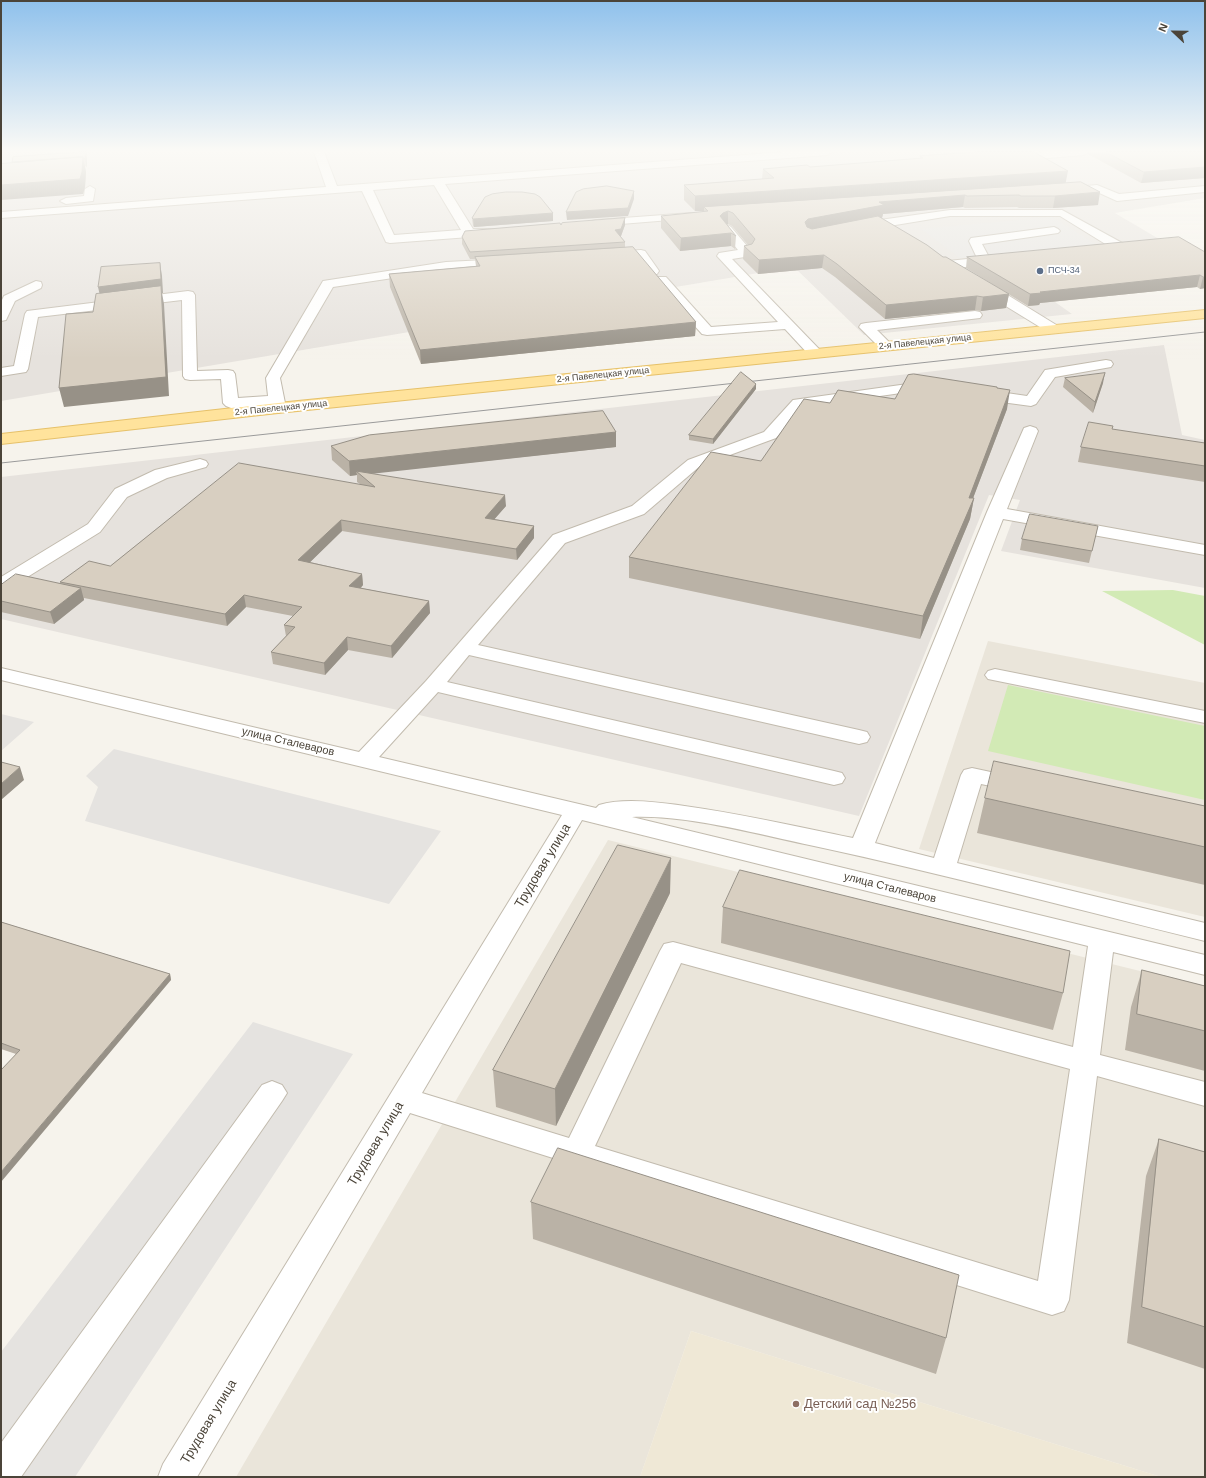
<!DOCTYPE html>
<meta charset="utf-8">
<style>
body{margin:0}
#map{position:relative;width:1206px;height:1478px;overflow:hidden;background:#f6f3ec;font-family:Helvetica,sans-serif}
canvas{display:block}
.frame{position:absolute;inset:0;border:2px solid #4b4439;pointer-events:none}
.north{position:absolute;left:1154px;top:12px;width:40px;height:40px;-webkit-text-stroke:3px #fff;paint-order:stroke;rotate:292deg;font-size:11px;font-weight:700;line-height:16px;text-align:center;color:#4b4439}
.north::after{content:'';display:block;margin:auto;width:14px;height:18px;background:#4b4439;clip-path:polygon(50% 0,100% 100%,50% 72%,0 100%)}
</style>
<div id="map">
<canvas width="1206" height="1478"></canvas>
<div class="frame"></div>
<div class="north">N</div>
</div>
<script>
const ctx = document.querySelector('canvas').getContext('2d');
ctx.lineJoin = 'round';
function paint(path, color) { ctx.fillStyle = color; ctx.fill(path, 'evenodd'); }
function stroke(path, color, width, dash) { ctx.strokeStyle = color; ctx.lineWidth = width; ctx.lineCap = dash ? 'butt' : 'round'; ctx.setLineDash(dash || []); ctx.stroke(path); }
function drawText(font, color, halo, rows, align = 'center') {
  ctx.font = font + ' Helvetica,sans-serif'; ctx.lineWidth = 4; ctx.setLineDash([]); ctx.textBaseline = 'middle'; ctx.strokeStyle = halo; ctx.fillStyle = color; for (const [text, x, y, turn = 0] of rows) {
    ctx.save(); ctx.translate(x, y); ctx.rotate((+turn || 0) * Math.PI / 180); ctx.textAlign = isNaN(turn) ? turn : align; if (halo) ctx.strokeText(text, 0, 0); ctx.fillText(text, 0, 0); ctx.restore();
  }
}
const residential = new Path2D(`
 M 988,641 L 1205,683 L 1205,917 L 919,849 Z
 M 608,840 L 1205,987 L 1205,1477 L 1161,1477 L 691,1331 L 640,1477 L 236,1477 Z`);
const industrial = new Path2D(`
 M 1,152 L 1205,152 L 1205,198 L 1115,213 L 1193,259 L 1020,277 L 1072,314 L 864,335 L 794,267 L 1,401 Z
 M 1164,345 L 1182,435 L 1205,440 L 1205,588 L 1001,551 L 1020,500 L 989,495 L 859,816 L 1,619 L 1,477 Z`);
const education = new Path2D(`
 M 691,1331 L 1161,1477 L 640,1477 Z`);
const green = new Path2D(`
 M 1173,590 L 1205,596 L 1205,645 L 1102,591 Z
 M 1008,685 L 1205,726 L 1205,800 L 988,751 Z`);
const parking = new Path2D(`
 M 1052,217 L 1097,245 L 960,258 L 921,229 Z
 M 1,714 L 34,722 L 1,751 Z
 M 114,749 L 441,831 L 389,904 L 85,821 L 98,787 L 86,776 Z
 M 253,1022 L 353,1054 L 75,1477 L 1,1477 L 1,1352 Z`);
const minor = new Path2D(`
 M 314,152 L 324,152 L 337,186 L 784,152 L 832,152 L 827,155 L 445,184 L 473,229 L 500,229 L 502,231 L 500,233 L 496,235 L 390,243 L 386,242 L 362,191 L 1,218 L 1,212 L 326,187 ZM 434,185 L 461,230 L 394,235 L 373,190 Z
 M 1044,152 L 1089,152 L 1084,155 L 1011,161 L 1006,158 L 1011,155 Z
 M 1097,185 L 1119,194 L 1205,186 L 1205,192 L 1117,201 L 1095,191 L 1063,194 L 1058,191 L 1063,188 Z
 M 90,186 L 95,189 L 93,201 L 66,204 L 60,201 L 66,198 L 84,196 L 85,189 Z
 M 950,210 L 1062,210 L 1124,244 L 1126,247 L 1124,250 C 1115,252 1103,254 1094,252 L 1092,249 L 1094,246 L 1107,245 L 1060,216 L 950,216 L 859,231 L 855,229 L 853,227 L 855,225 L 859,223 Z
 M 691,213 L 695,214 L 697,216 L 695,218 L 596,226 L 592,225 L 590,223 L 592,221 L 596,220 Z
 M 727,225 L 731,227 L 753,253 L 751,256 L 732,259 L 820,350 L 822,353 L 820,356 L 815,357 L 810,356 L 785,329 L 707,335 L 702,334 L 656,283 L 655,280 L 656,277 L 666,277 L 711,327 L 778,322 L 717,256 L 719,253 L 738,250 L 721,229 L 723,227 Z
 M 1054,227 L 1058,229 L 1060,231 L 1058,233 L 982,244 L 989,257 L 1000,257 L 1002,260 L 1000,263 L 948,269 L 944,268 L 942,265 L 944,262 L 948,261 L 977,258 L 969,241 L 971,238 Z
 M 641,250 L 645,251 L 657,268 L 659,271 L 657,274 L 649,274 L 638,258 L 610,260 L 606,259 L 604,256 L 606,253 L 610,252 Z
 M 506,259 L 510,260 L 512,263 L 510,266 L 446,270 L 333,287 L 280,378 L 286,408 L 283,411 L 278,413 L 273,411 L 270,405 L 231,408 L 226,406 L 223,403 L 221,379 L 190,380 L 185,379 L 183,376 L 182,300 L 38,317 L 28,369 L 26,372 L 1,376 L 1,368 L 14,366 L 25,314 L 27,311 L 188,291 L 193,292 L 195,295 L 197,371 L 228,370 L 233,371 L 235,374 L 238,398 L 268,396 L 266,378 L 323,281 L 446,262 Z
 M 36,281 L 41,282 L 42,285 L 41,288 L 15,301 L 6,320 L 1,321 L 1,302 L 4,296 Z
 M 983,282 L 988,283 L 1058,326 L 1060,329 L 1058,332 L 1053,333 L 1048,332 L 978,289 L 977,286 L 978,283 Z
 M 975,311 L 980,312 L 982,315 L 980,318 L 877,330 L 893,346 L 891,349 L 886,350 L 881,349 L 859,327 L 861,324 L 866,323 Z
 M 1106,360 L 1111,361 L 1113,364 L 1111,367 L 1055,377 L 1036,404 L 1031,406 L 979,399 L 974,397 L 971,394 L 974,391 L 979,389 L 1027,396 L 1045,370 Z
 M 922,382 L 934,384 L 936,387 L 934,390 L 922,390 L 803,407 L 776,438 L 700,466 L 644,514 L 565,543 L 478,645 L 859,730 L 867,732 L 870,737 L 867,742 L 859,744 L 469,655 L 447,682 L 834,771 L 842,773 L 845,778 L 842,783 L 834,785 L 438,692 L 379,757 L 596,808 L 599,805 C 624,798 653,802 678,805 C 737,813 795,826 853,838 L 987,512 L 1024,428 L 1030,426 L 1036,428 L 1038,431 L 1007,509 L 1205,545 L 1205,555 L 1003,519 L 875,843 L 934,858 L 961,775 L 964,770 L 972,768 L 1028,780 L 1031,785 L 1028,790 L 1020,792 L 981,784 L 957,863 L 1205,923 L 1205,941 C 1075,909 945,874 814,846 C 756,834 690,815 632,817 L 1205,955 L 1205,975 L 1113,952 L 1100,1055 L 1205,1082 L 1205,1106 L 1097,1076 L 1069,1300 L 1064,1311 L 1052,1315 L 410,1113 L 197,1477 L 158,1477 L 163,1464 L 562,815 L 1,680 L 1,668 L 359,752 L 426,681 L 553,535 L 632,506 L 688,460 L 764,432 L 793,400 ZM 582,820 L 1088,946 L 1073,1047 L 673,942 L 664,944 L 660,951 L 569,1138 L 422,1093 ZM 681,963 L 1070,1069 L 1038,1281 L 595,1146 Z
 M 200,459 L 206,461 L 208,464 L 206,467 L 167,478 L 127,497 L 100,532 L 8,589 L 1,591 L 1,577 L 88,524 L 115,489 L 155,470 Z
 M 995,669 L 1205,711 L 1205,723 L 988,679 L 985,675 L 988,671 Z
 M 272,1081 L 282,1085 L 287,1093 L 282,1101 L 21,1477 L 1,1477 L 1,1443 L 262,1085 Z`);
const major = new Path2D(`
 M 1205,310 L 1205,318 L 278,413 L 1,444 L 1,434 L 278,403 Z`);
const tram = new Path2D(`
 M 1,463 L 1205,332`);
const wall = new Path2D(`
 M 86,152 L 87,160 L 87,167 L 85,166 L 86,172 L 85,187 L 83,194 L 12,163 L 12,162 Z
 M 1088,152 L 1205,152 L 1205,178 L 1141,183 L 1088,154 Z
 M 920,156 L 1066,183 L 1098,205 L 1053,208 L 1019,208 L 1017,207 L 965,208 L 963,207 L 883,214 L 882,218 L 881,218 L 943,257 L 1009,294 L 1006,308 L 981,311 L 975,310 L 885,319 L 835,277 L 822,268 L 758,274 L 743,259 L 744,246 L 748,245 L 732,226 L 728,224 L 726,224 L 736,236 L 735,249 L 731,246 L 680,251 L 661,228 L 661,216 L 704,212 L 704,211 L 695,211 L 684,200 L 684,185 L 762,179 L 763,169 L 810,167 L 920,159 Z
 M 553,213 L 553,221 L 474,227 L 473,226 L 472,218 Z
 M 625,218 L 625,225 L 621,236 L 620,236 L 625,242 L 625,247 L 696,322 L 695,336 L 421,364 L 390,287 L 389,274 L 476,266 L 475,259 L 470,259 L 462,244 L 462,237 L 561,225 Z
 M 1205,252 L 1205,288 L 1200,289 L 1197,287 L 1040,303 L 1039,305 L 1028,306 L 966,268 L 967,257 Z
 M 1065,378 L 1103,383 L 1093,413 L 1063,387 Z
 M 997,387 L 997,388 L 1007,409 L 973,498 L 974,498 L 970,519 L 920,639 L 629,578 L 629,557 L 761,461 L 830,403 L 895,399 Z
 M 756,389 L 713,444 L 689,440 L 689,435 Z
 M 616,432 L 616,447 L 372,473 L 506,506 L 494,519 L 534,526 L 534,538 L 517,560 L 342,531 L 310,562 L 362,574 L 363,585 L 361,588 L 429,601 L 430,613 L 392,658 L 348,650 L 325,675 L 273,664 L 271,652 L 286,636 L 284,625 L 293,616 L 246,607 L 227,626 L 84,598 L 84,600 L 54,624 L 1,612 L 1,585 L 61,583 L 60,582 L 110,566 L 360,484 L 357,482 L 357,475 L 350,476 L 332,460 L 331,446 Z
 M 1205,443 L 1205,482 L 1078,462 L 1081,447 Z
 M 1098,526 L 1089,563 L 1020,550 L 1022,539 Z
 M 985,798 L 1205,806 L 1205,885 L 977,833 Z
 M 670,893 L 556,1126 L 496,1107 L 493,1070 Z
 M 723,907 L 1063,993 L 1053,1030 L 721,943 Z
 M 1,922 L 170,974 L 171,980 L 16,1054 L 1,1049 Z
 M 1142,970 L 1205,986 L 1205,1071 L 1125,1050 L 1131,1007 Z
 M 1159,1139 L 1205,1152 L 1205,1369 L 1127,1343 L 1146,1176 Z
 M 531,1202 L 946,1338 L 936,1374 L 533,1239 Z`);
const shadedWall = new Path2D(`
 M 86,152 L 87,160 L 87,167 L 85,159 Z
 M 79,157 L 14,170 L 12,162 Z
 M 83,157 L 86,172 L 85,187 L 83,194 L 1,200 L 1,185 Z
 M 1205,167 L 1205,178 L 1141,183 L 1144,172 Z
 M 1068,171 L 1065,186 L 704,207 L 704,211 L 695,211 L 695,196 Z
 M 634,191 L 634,199 L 628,216 L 567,220 L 566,212 Z
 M 1100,192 L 1098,205 L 1053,208 L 1055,196 Z
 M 965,195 L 963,207 L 883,214 L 882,218 L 807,232 L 805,222 L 808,219 L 879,202 Z
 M 728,211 L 728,224 L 722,226 L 720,216 L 723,213 Z
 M 553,213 L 553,221 L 474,227 L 473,219 Z
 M 625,218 L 625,225 L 621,236 L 615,237 L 615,230 Z
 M 731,233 L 731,246 L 680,251 L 681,238 Z
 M 824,255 L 822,268 L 758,274 L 759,260 Z
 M 160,263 L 162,276 L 163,293 L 162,293 L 164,304 L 169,396 L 64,407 L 59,388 L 101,300 L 98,287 Z
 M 1200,275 L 1197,287 L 1040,303 L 1039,305 L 1028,306 L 1030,294 L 1040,292 Z
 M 1203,277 L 1205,277 L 1205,288 L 1200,289 Z
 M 1009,294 L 1006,308 L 981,311 L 983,297 Z
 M 977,296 L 975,310 L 885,319 L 886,305 Z
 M 696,322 L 695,336 L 421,364 L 420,350 Z
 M 1105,373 L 1103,383 L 1093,413 L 1095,402 Z
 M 756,384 L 756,389 L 713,444 L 713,439 Z
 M 1010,390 L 1007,409 L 967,514 L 974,498 L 970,519 L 920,639 L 923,616 Z
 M 616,432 L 616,447 L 361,475 L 356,471 L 357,475 L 350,476 L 349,461 Z
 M 505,495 L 506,506 L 486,529 L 485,518 Z
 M 341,520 L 342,531 L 300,572 L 298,560 Z
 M 534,526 L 534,538 L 517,560 L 516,549 Z
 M 362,574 L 363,585 L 351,598 L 349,586 Z
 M 81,588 L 84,600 L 54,624 L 50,612 Z
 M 244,595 L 246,607 L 227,626 L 225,614 Z
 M 429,601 L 430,613 L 392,658 L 391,646 Z
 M 347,637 L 348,650 L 325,675 L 324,663 Z
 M 20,767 L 24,780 L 1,800 L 1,784 Z
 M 671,858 L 670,893 L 556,1126 L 555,1089 Z
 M 170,974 L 171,980 L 1,1182 L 1,1172 Z`);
const building = new Path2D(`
 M 86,152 L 85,159 L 84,159 L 83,157 L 79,157 L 12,162 L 13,157 Z
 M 975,152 L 1034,152 L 1068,171 L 695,196 L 684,185 L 774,178 L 763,169 L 807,165 L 810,167 L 923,158 L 920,156 Z
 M 1106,152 L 1205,152 L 1205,167 L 1144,172 Z
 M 83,157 L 82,172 L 80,179 L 1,185 L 1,164 Z
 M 1081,182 L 1100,192 L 1055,196 L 1021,196 L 1019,195 L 967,196 L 965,195 L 879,202 L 884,205 L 808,219 L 805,222 L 807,227 L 812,229 L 878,216 L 927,245 L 943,257 L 946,257 L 1009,294 L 983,297 L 977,296 L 886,305 L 837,264 L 824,255 L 759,260 L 744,246 L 752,244 L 755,239 L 733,213 L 728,211 L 723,213 L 720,216 L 736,236 L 731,233 L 681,238 L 661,216 L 708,211 L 704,207 Z
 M 607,186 L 634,191 L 628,208 L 566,212 L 576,192 L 583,189 Z
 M 506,192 L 522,192 L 535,194 L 540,197 L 553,213 L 473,219 L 472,218 L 485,197 L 492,194 Z
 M 625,218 L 621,229 L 615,230 L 625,242 L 470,252 L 462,237 L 465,231 L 560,223 L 561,225 L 562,223 Z
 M 1179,237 L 1205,252 L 1205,277 L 1203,277 L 1200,275 L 1040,292 L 1042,293 L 1030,294 L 967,257 Z
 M 633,247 L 696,322 L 420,350 L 389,274 L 480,266 L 475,257 Z
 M 160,263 L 161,279 L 98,287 L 101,267 Z
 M 161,286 L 166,377 L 59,388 L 66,314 L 93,312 L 96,294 Z
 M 741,372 L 756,384 L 713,439 L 689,435 Z
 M 1105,373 L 1095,402 L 1065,378 Z
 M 914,374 L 997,387 L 997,388 L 1010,390 L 969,498 L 974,498 L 923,616 L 629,557 L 711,452 L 761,461 L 804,399 L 830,403 L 838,390 L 895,399 L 908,375 Z
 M 603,411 L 616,432 L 349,461 L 331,446 L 369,435 Z
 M 1089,422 L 1113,426 L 1112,429 L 1205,443 L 1205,466 L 1081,447 Z
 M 239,463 L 375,487 L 356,471 L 505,495 L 485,518 L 534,526 L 516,549 L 341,520 L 298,560 L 362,574 L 349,586 L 429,601 L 391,646 L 347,637 L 324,663 L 271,652 L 295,627 L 284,625 L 302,607 L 244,595 L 225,614 L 60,582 L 89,561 L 110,566 Z
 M 1030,514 L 1098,526 L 1092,551 L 1022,539 Z
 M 16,574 L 81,588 L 50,612 L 1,601 L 1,585 Z
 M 994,761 L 1205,806 L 1205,847 L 985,798 Z
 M 1,762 L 20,767 L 1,784 Z
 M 618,845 L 671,858 L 555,1089 L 493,1070 Z
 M 740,870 L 1070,951 L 1063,993 L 723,907 Z
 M 1,922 L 170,974 L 1,1172 L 1,1070 L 20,1050 L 1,1043 Z
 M 1142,970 L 1205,986 L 1205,1031 L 1137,1014 Z
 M 1159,1139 L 1205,1152 L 1205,1327 L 1142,1307 Z
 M 558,1148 L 959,1275 L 946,1338 L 531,1202 Z`);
const markers = [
 [1040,271,4,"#5c6f8a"],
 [796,1404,4,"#8d6e63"]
];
const farServicenames = [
 ["ПСЧ-34",1048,271]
];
const farStreetnames = [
 ["2-я Павелецкая улица",925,342,-6],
 ["2-я Павелецкая улица",603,375,-6],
 ["2-я Павелецкая улица",281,408,-6]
];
const streetNames = [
 ["улица Сталеваров",288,742,13],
 ["улица Сталеваров",890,888,14]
];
const nearStreetnames = [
 ["Трудовая улица",543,866,-59],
 ["Трудовая улица",376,1144,-59],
 ["Трудовая улица",209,1422,-59]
];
const nearEducationnames = [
 ["Детский сад №256",804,1404]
];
paint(residential, '#eae5da');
paint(industrial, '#e6e2dd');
paint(education, '#efe8d6');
paint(green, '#d2eab5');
paint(parking, '#e5e3e0');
stroke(minor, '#c2bbae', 2);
stroke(major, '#e6c16a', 2);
paint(minor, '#fff');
paint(major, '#ffe39c');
stroke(tram, '#9a9a9a', 1);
paint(wall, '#bab2a6');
paint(shadedWall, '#979187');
paint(building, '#d8cfc1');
stroke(building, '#979187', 1);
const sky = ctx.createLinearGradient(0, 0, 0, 359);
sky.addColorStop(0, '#8fc1ec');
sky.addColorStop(0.42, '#fbfaf6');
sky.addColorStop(1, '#fbfaf600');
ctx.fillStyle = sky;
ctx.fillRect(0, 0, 1206, 359);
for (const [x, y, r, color] of markers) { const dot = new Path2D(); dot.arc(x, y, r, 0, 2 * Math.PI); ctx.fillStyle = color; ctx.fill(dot); stroke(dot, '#fff', 1.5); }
drawText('9px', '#4e5e75', '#fff', farServicenames, 'left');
drawText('9px', '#4b4439', '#fff', farStreetnames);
drawText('11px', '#4b4439', '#fff', streetNames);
drawText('13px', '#4b4439', '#fff', nearStreetnames);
drawText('13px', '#785e54', '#fff', nearEducationnames, 'left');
</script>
